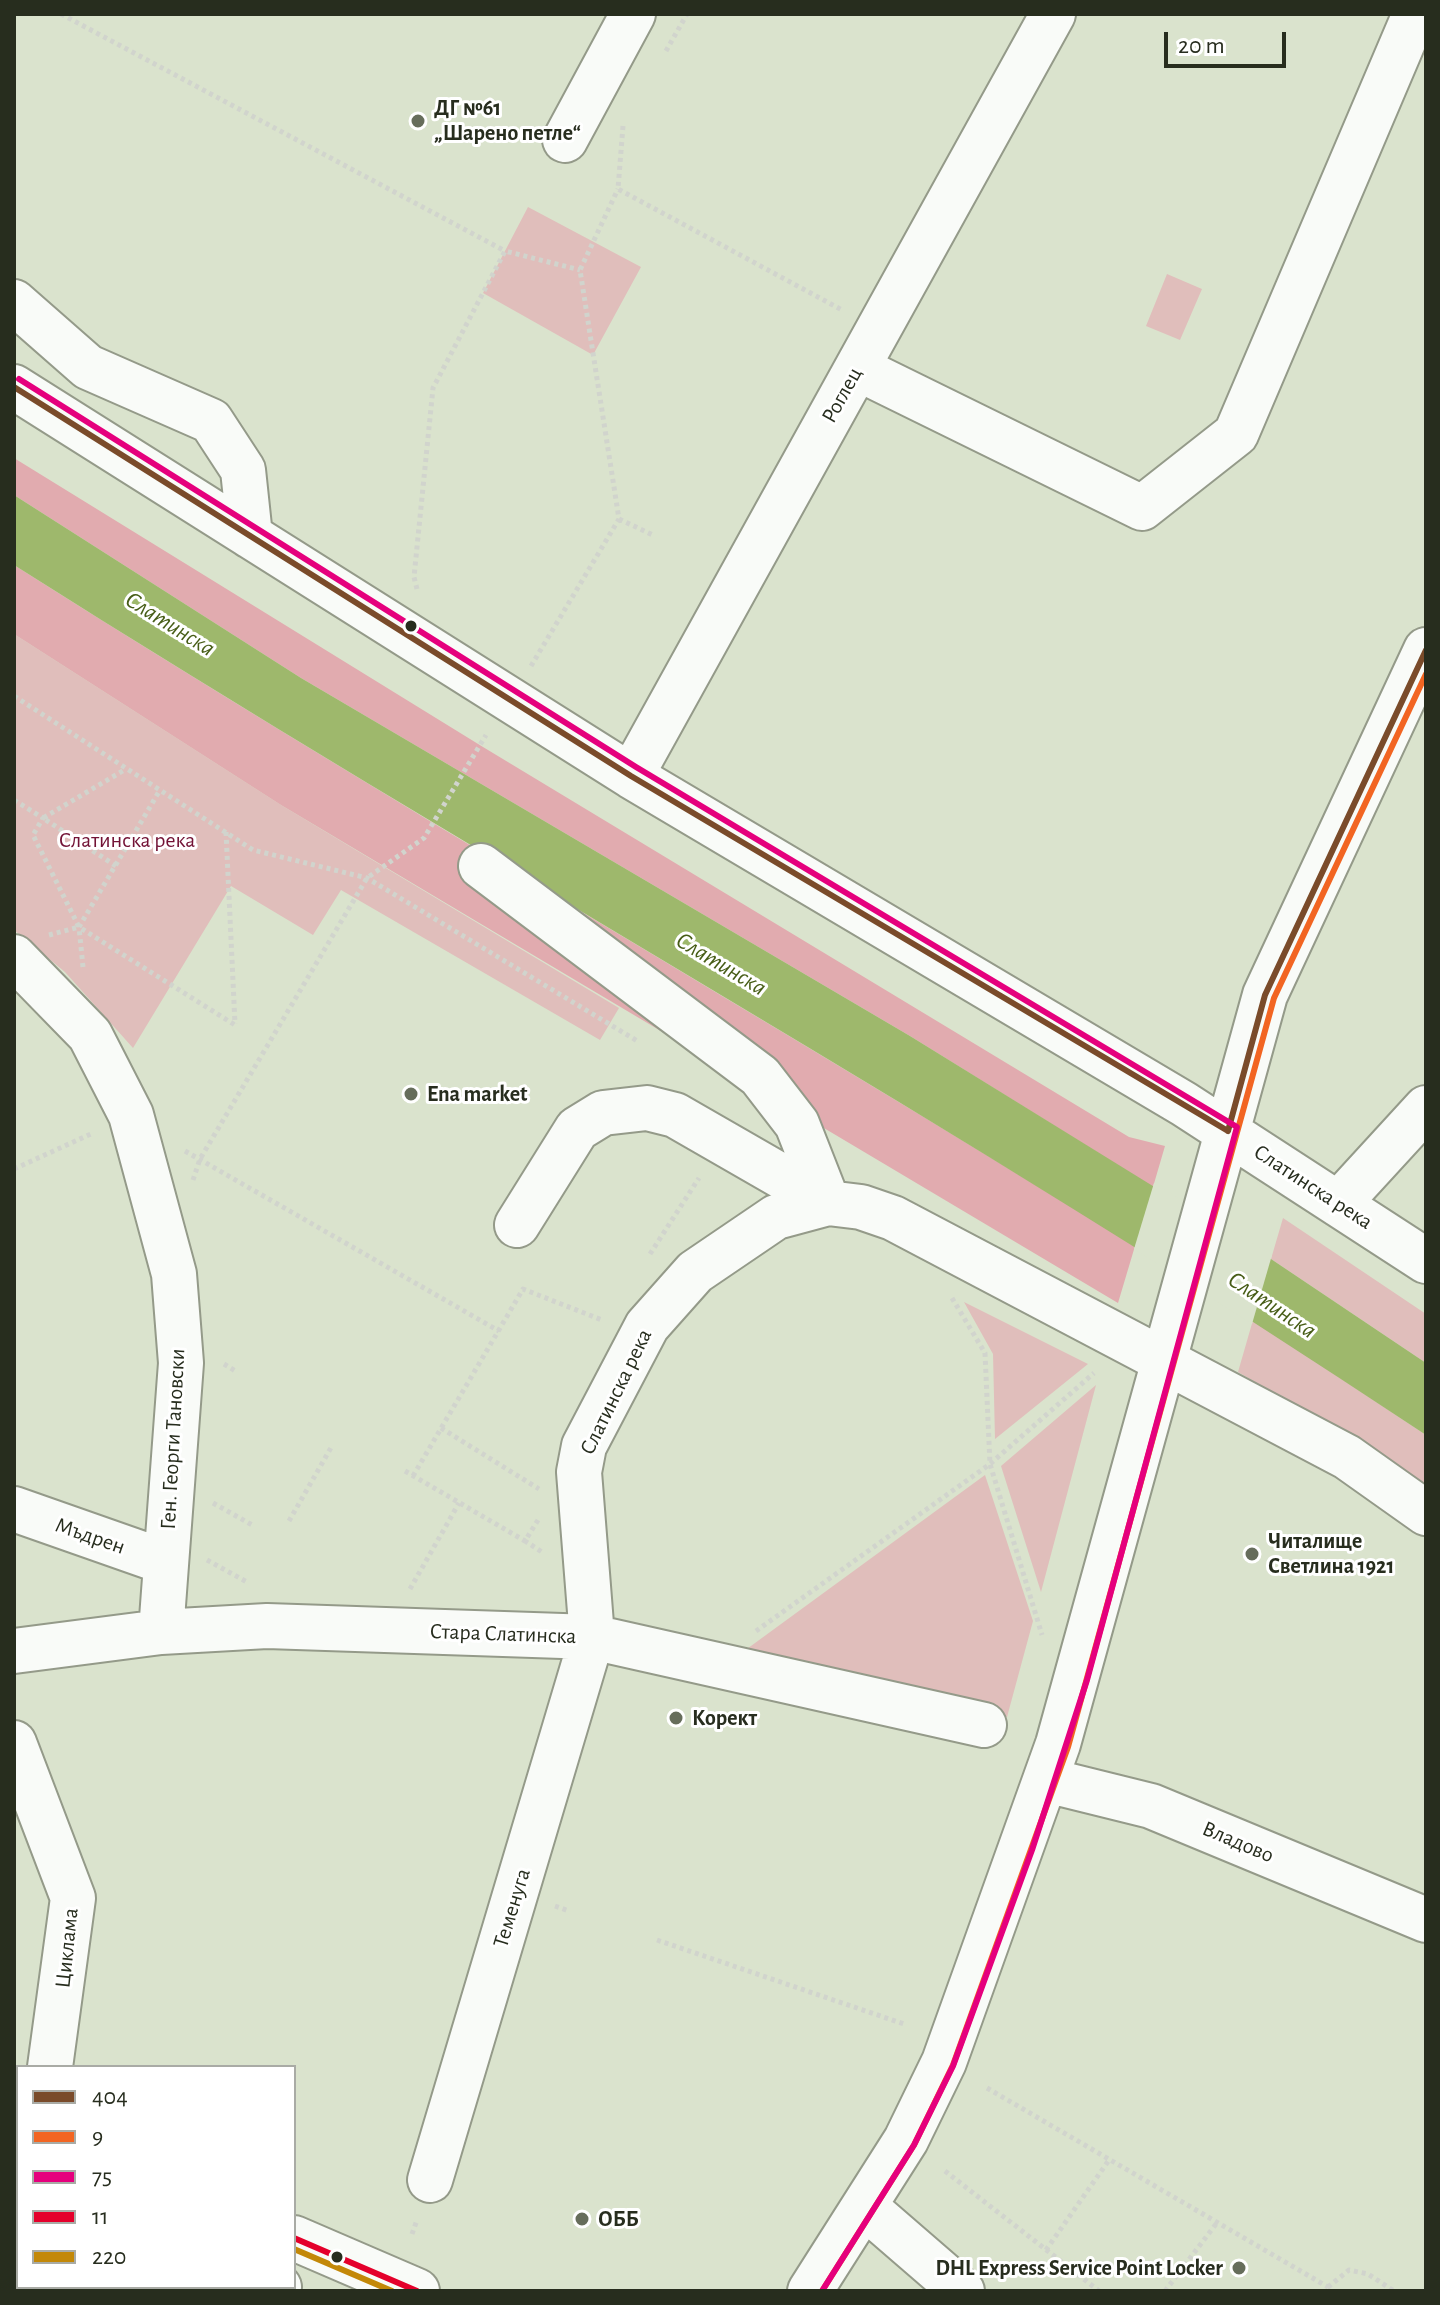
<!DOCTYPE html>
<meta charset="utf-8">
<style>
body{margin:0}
#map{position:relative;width:1440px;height:2305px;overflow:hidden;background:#dae3cd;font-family:"Alegreya Sans",sans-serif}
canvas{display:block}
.frame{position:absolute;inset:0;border:16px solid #272d1e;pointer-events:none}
.legend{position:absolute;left:16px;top:2065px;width:280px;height:224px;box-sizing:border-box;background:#fff;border:2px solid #a9aba5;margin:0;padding:10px 14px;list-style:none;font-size:24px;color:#272d1e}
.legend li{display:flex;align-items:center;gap:16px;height:40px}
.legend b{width:40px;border:2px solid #a9aba5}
.scale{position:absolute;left:1164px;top:32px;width:122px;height:36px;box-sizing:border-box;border:4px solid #272d1e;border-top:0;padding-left:10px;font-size:24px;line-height:28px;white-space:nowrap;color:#272d1e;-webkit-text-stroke:6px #fff;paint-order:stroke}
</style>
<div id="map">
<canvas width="1440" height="2305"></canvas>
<div class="frame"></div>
<ul class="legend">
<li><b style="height:10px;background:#7a4b2a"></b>404</li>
<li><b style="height:10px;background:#f26522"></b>9</li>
<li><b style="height:10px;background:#e5007d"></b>75</li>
<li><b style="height:10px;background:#e4002b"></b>11</li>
<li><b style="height:10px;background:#c38808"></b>220</li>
</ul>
<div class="scale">20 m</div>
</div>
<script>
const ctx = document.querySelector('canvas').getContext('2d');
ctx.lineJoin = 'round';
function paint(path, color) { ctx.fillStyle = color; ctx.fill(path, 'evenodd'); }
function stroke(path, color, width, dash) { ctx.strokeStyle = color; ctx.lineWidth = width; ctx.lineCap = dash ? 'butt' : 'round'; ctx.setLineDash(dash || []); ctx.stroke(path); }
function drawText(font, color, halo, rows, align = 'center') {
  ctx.font = font + ' "Alegreya Sans",sans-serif'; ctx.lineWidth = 6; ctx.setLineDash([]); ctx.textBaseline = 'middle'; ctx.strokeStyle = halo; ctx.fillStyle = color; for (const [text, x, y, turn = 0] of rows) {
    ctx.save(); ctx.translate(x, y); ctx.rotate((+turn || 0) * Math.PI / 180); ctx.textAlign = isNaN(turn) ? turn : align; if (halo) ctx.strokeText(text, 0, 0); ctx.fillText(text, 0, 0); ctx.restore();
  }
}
const green = new Path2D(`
 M 528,207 L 641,267 L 593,355 L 483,293 Z
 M 1167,274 L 1202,289 L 1180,340 L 1146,326 Z
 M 14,634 L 281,805 L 619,1008 L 600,1040 L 341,890 L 313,935 L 231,886 L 133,1048 L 65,972 L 14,930 Z
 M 1283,1218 L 1426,1314 L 1426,1363 L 1271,1259 Z
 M 964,1302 L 1088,1364 L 995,1439 L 993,1354 Z
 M 1253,1320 L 1426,1435 L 1426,1494 L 1360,1444 L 1238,1372 Z
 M 1096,1385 L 1041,1592 L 1001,1466 Z
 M 985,1475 L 1033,1621 L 1007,1717 L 740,1654 Z`);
const forest = new Path2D(`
 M 14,458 L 483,747 L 1129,1137 L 1165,1146 L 1153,1187 L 910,1036 L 301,678 L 14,495 Z
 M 14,565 C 383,799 763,1016 1135,1246 L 1118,1303 L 281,805 L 14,634 Z`);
const water = new Path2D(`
 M 14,495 L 301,678 L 910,1036 L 1271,1259 L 1426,1363 L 1426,1435 C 966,1128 481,861 14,565 Z`);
const pier = new Path2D(`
 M 1154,1183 L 1272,1255 L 1252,1324 L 1134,1249 Z`);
const path = new Path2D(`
 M 61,14 L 505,251
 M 666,51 L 687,14
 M 623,126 L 618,189 L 842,310
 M 619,519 L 655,536
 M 417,589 L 414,577 L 433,388 L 505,251 L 580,270
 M 531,666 L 619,519 L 580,270 L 618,189
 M 14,696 L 253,850 L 367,878 L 639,1042
 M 14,800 L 43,818 L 33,835 L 79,927 L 235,1025
 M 226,832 L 235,1024
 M 116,866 L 43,818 L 126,769
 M 49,935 L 79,927
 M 83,967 L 79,927 L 160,790
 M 185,1151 L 499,1331
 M 14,1169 L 93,1133
 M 193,1180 L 200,1159 L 367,878 L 424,838 L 486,735
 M 650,1254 L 699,1178
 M 952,1298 L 985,1353 L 990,1464 L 1042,1635
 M 224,1364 L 237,1372
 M 441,1428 L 539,1489
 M 405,1471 L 525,1541
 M 413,1476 L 523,1289 L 602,1320
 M 213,1503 L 254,1526
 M 538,1520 L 525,1541 L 542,1552
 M 289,1521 L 332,1446
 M 207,1560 L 247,1582
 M 410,1589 L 459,1503
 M 756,1631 L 990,1464 L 1094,1373
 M 555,1906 L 569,1911
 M 657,1940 L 904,2024
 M 987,2088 L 1328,2287 L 1324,2291
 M 945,2171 L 1099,2291
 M 412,2234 L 417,2220
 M 1046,2250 L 1109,2160
 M 1328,2287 L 1349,2270 L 1368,2274 L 1394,2291
 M 1165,2291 L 1216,2224`);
const minor = new Path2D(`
 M 565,140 L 633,14
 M 14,302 L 88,367 L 211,421 L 243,470 L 250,536
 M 857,368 L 1142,508 L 1236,434 L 1415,14
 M 14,387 L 631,776 L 1184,1104 L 1426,1261
 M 631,776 L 1053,14
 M 481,866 L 760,1076 L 797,1124 L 828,1203
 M 14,957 L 90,1035 L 131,1115 L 174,1274 L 181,1363 L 161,1632
 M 1338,1204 L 1426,1108
 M 517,1225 L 577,1129 L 603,1113 L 647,1108 L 675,1115 L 828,1203
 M 14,1509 L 165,1562
 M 14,1651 L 161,1632 L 267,1626 L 592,1637 L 984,1725
 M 14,1743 L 73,1898 L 50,2067
 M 1046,1780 L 1151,1806 L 1426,1920
 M 14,2156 L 18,2157
 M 430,2180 L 592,1637 L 579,1472 L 584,1446 L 647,1326 L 695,1272 L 776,1217 L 828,1203 L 861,1207 L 893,1218 L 1347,1457 L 1426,1513
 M 865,2207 L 962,2291
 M 294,2238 L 417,2291
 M 50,2291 L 51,2287
 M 278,2291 L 279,2287
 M 810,2291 L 906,2140 L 944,2062 L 1058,1744 L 1265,995 L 1426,650`);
const bus1 = new Path2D(`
 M 14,387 L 631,776 L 1228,1131
 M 1228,1131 L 1265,995 L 1426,650`);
const bus2 = new Path2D(`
 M 822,2291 L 914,2145 L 953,2065 L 1068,1747 L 1274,998 L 1426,674`);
const bus3 = new Path2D(`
 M 19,379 L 636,767 L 1237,1127 L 1087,1680 L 1032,1850 L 953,2066 L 914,2145 L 822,2291`);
const bus4 = new Path2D(`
 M 294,2238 L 417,2291`);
const bus5 = new Path2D(`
 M 294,2249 L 392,2291`);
const markers = [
 [418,121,8,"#666d5b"],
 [411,626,7,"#272d1e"],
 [411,1094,8,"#666d5b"],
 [1252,1554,8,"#666d5b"],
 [676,1718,8,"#666d5b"],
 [582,2219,8,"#666d5b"],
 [337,2257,7,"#272d1e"],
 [1239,2268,8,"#666d5b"]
];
const poiNames = [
 ["ДГ №61",434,108],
 ["„Шарено петле“",434,133],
 ["Ena market",427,1094],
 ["Читалище",1268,1541],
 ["Светлина 1921",1268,1566],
 ["Корект",692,1718],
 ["ОББ",598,2219],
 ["DHL Express Service Point Locker",1223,2268,"right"]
];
const streetNames = [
 ["Роглец",842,395,-61],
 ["Слатинска река",1313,1187,33],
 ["Слатинска река",616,1392,-64],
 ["Ген. Георги Тановски",173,1439,-87],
 ["Мъдрен",90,1536,19],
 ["Стара Слатинска",503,1634,2],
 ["Владово",1238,1842,23],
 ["Теменуга",512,1908,-73],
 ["Циклама",67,1948,-84]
];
const parkNames = [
 ["Слатинска река",127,840]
];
const waterNames = [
 ["Слатинска",170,624,32],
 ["Слатинска",721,964,31],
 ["Слатинска",1272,1305,34]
];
paint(green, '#e0bebb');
paint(forest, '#e1abaf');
paint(water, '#9eb86c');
paint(pier, '#dae3cd');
stroke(minor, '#949a89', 48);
stroke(path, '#d1d4cd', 5, [4, 4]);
stroke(minor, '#f9fbf8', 44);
stroke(bus1, '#7a4b2a', 6);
stroke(bus2, '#f26522', 6);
stroke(bus3, '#e5007d', 6);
stroke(bus4, '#e4002b', 6);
stroke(bus5, '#c38808', 6);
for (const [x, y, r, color] of markers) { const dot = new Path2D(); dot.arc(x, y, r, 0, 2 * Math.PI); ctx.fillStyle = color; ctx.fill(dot); stroke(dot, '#fff', 3); }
drawText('bold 22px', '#272d1e', '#fff', poiNames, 'left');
drawText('22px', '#272d1e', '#fff', streetNames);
drawText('22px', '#721235', '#fff', parkNames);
drawText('italic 24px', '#475d17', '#fff', waterNames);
</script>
